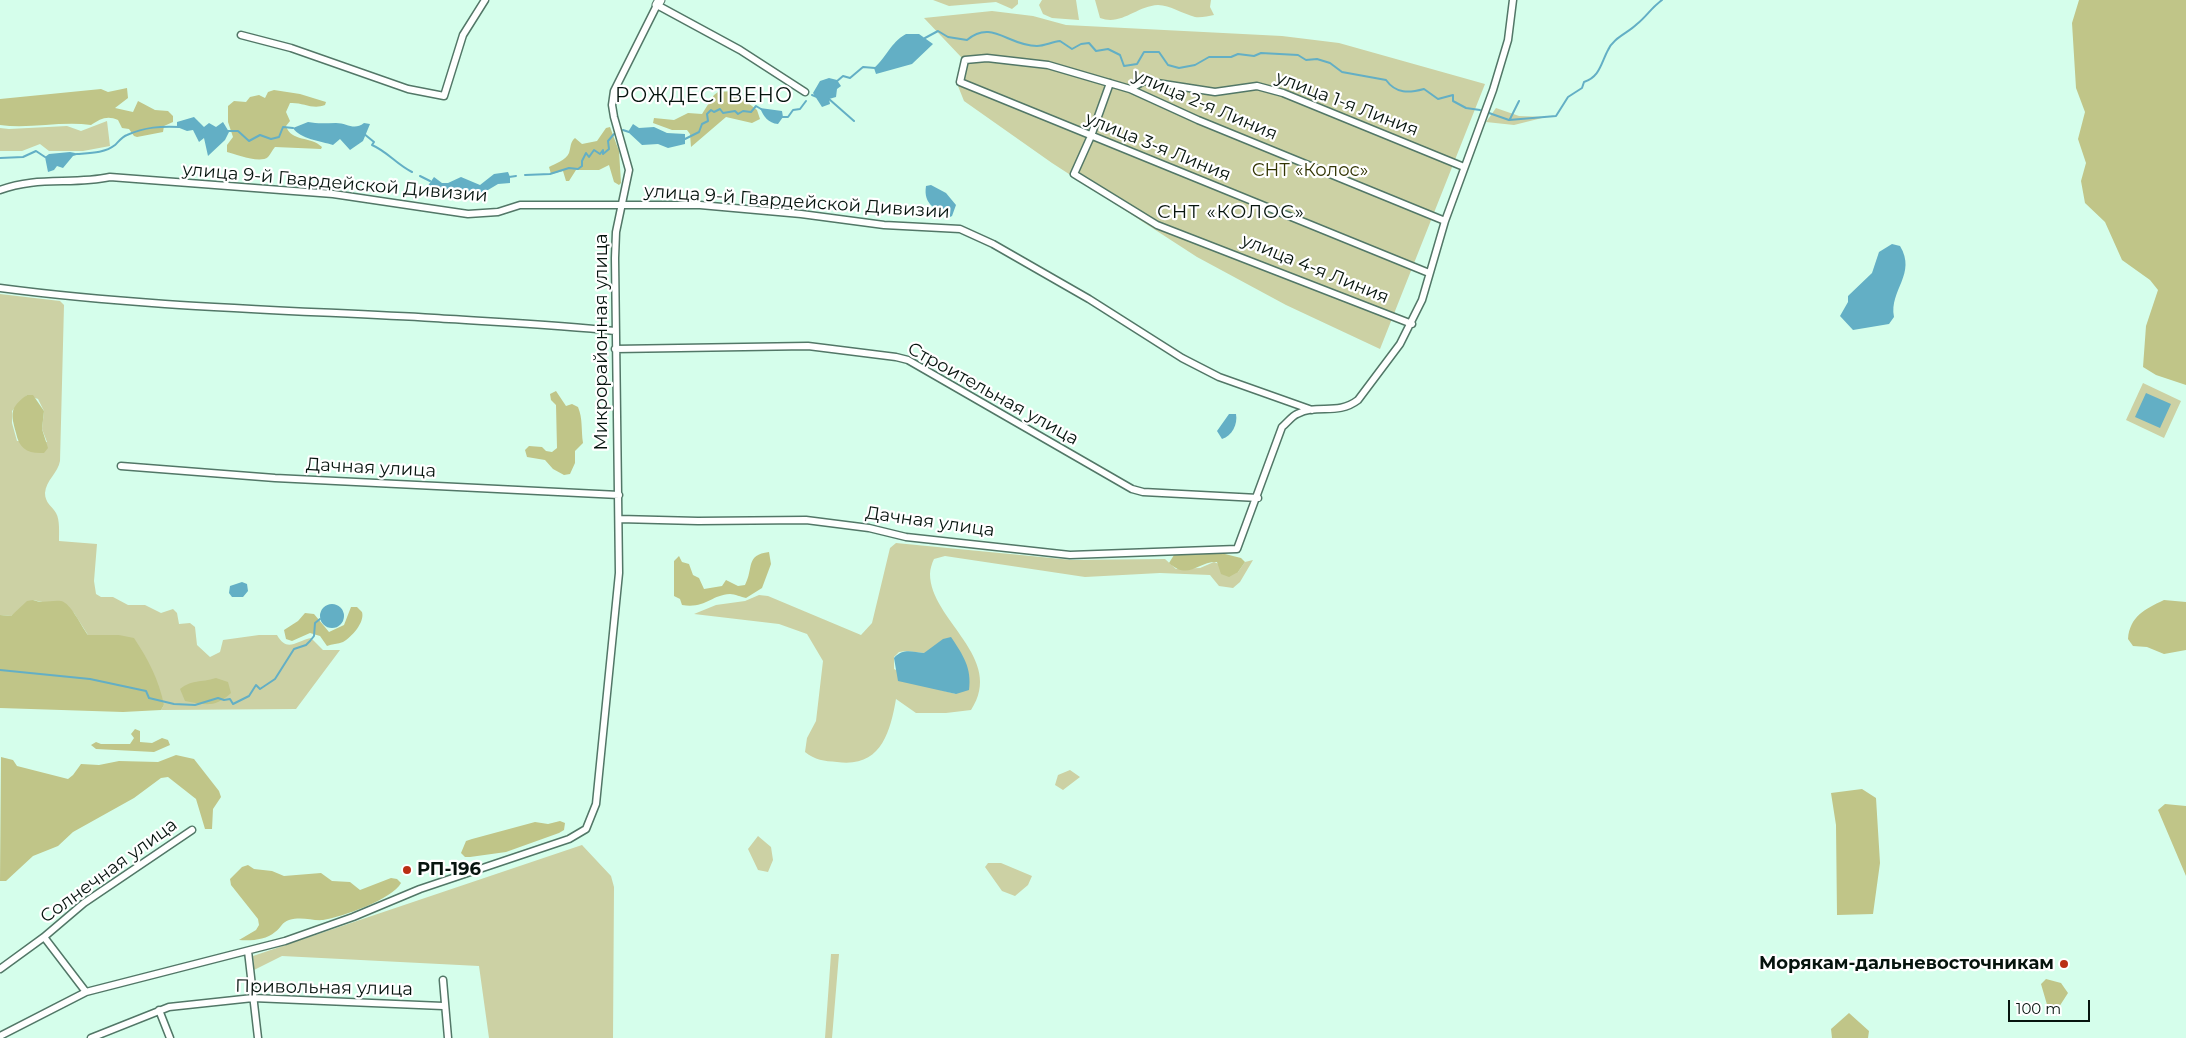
<!DOCTYPE html>
<meta charset="utf-8">
<style>
body{margin:0}
#map{position:relative;width:2186px;height:1038px;overflow:hidden;background:#d5feeb;font-family:Montserrat,sans-serif}
canvas{display:block}
.scale{position:absolute;left:2008px;top:1000px;width:82px;height:22px;box-sizing:border-box;border:2px solid #06140e;border-top:0;padding-left:6px;font-size:15px;line-height:18px;white-space:nowrap;color:#06140e;-webkit-text-stroke:4px #fff;paint-order:stroke}
</style>
<div id="map">
<canvas width="2186" height="1038"></canvas>
<div class="scale">100 m</div>
</div>
<script>
const ctx = document.querySelector('canvas').getContext('2d');
ctx.lineJoin = 'round';
function paint(path, color) { ctx.fillStyle = color; ctx.fill(path, 'evenodd'); }
function stroke(path, color, width, dash) { ctx.strokeStyle = color; ctx.lineWidth = width; ctx.lineCap = dash ? 'butt' : 'round'; ctx.setLineDash(dash || []); ctx.stroke(path); }
function drawText(font, color, halo, rows, align = 'center') {
  ctx.font = font + ' Montserrat,sans-serif'; ctx.lineWidth = 4.5; ctx.setLineDash([]); ctx.textBaseline = 'middle'; ctx.strokeStyle = halo; ctx.fillStyle = color; for (const [text, x, y, turn = 0] of rows) {
    ctx.save(); ctx.translate(x, y); ctx.rotate((+turn || 0) * Math.PI / 180); ctx.textAlign = isNaN(turn) ? turn : align; if (halo) ctx.strokeText(text, 0, 0); ctx.fillText(text, 0, 0); ctx.restore();
  }
}
const green = new Path2D(`
 M 933,0 L 1018,0 L 1018,4 L 1012,9 L 996,2 L 949,6 Z
 M 1042,0 L 1076,0 L 1079,20 L 1052,18 L 1043,14 L 1039,5 Z
 M 1095,0 L 1211,0 L 1210,7 L 1214,15 C 1208,16 1201,18 1195,17 C 1183,14 1170,5 1158,5 C 1136,6 1122,26 1100,18 Z
 M 992,11 L 1033,16 L 1066,25 L 1282,36 L 1339,43 L 1485,84 L 1380,349 L 1286,305 L 1197,257 L 1052,163 L 964,101 L 956,81 L 962,58 L 924,18 Z
 M 1496,108 L 1519,116 L 1546,117 L 1514,125 L 1486,122 Z
 M 107,121 L 110,146 L 83,151 L 49,151 L 40,144 L 22,151 L 0,151 L 0,128 L 9,129 L 67,126 L 81,131 Z
 M 0,294 L 60,301 L 64,305 L 60,461 C 58,473 46,480 45,493 C 45,503 52,506 56,513 C 60,519 59,534 59,541 L 97,544 L 94,581 L 96,594 L 101,597 L 113,597 L 128,605 L 145,605 L 161,613 L 173,609 L 177,613 L 179,624 L 190,623 L 195,627 L 197,645 L 210,657 L 220,652 L 223,640 L 259,635 L 277,635 C 287,653 296,641 311,638 L 323,650 L 340,650 L 296,709 L 161,710 L 164,705 L 119,635 L 88,635 L 74,613 L 60,601 L 47,603 L 33,600 L 11,616 L 0,615 ZM 27,395 L 38,399 L 44,411 L 42,429 L 47,442 L 17,441 L 12,423 L 12,411 Z
 M 2143,383 L 2181,401 L 2164,438 L 2126,420 Z
 M 896,543 L 1072,560 L 1165,559 L 1176,569 L 1200,568 L 1214,562 L 1238,572 L 1245,562 L 1253,560 L 1240,582 L 1233,588 L 1219,586 L 1210,575 L 1160,573 L 1085,577 L 945,556 L 934,559 C 932,563 930,569 930,574 C 930,620 1006,658 971,710 L 946,713 L 916,713 L 896,699 C 890,734 880,768 837,762 C 824,761 815,760 805,752 L 807,738 L 816,721 L 823,661 L 807,634 L 779,624 L 694,614 L 716,605 L 745,601 L 759,595 L 768,596 L 861,635 L 872,623 L 890,548 ZM 906,651 L 924,653 L 956,694 L 933,688 L 894,669 L 894,657 L 899,652 Z
 M 1070,770 L 1080,777 L 1063,790 L 1055,785 L 1058,775 Z
 M 758,836 L 771,847 L 773,860 L 768,872 L 758,870 L 748,849 Z
 M 582,845 L 611,876 L 614,887 L 613,1038 L 489,1038 L 479,966 L 282,956 L 254,970 L 253,956 Z
 M 988,863 L 1001,863 L 1032,876 L 1028,885 L 1015,896 L 1002,891 L 985,867 Z
 M 831,954 L 839,954 L 832,1038 L 825,1038 Z`);
const forest = new Path2D(`
 M 2079,0 L 2186,0 L 2186,385 L 2156,375 L 2143,367 L 2146,326 L 2158,290 L 2150,280 L 2122,260 L 2105,222 L 2085,203 L 2081,181 L 2086,163 L 2078,139 L 2085,112 L 2076,88 L 2072,23 Z
 M 127,88 L 128,98 L 115,108 L 133,112 L 138,101 L 155,110 L 168,111 L 173,116 L 173,122 L 164,126 L 163,132 L 137,137 L 134,136 L 129,129 L 122,128 L 118,120 C 107,115 100,119 91,125 C 61,121 30,129 0,125 L 0,99 L 101,89 L 108,92 Z
 M 274,90 L 300,94 L 326,102 L 325,105 C 312,110 303,102 290,103 L 286,112 L 290,121 L 286,126 C 291,142 311,136 322,147 L 321,149 L 275,147 C 272,150 271,154 268,157 C 260,164 235,154 227,152 L 227,145 L 233,137 L 228,122 L 228,106 L 234,101 L 246,102 L 250,97 L 259,95 L 265,98 L 268,92 Z
 M 733,91 L 757,110 L 760,119 L 752,123 L 726,117 L 691,147 L 690,134 L 687,130 L 672,130 L 653,123 L 654,118 L 674,120 L 688,113 L 702,114 L 714,95 L 718,92 Z
 M 610,127 L 619,151 L 621,183 L 619,185 L 614,182 L 609,165 L 599,170 L 576,170 L 569,181 L 566,181 L 563,171 L 551,174 L 549,167 C 555,164 566,160 569,153 C 571,147 570,142 575,138 L 582,144 L 597,141 L 606,128 Z
 M 556,391 L 566,406 L 572,404 L 578,407 C 583,419 581,430 583,443 L 575,451 L 575,463 L 570,474 L 564,475 L 553,469 L 545,460 L 527,457 L 525,450 L 529,446 L 542,447 L 546,451 L 552,452 L 557,448 L 556,405 L 551,400 L 550,394 Z
 M 27,395 L 33,395 L 44,411 L 42,429 L 48,448 L 44,453 C 27,454 19,448 16,433 C 11,414 9,408 27,395 Z
 M 769,552 L 771,564 L 762,588 L 746,598 C 741,597 735,594 730,594 C 711,595 705,609 682,605 L 680,599 L 674,596 L 674,561 L 679,556 L 682,562 L 689,564 L 693,575 L 699,578 L 704,589 L 722,586 L 726,580 L 738,586 L 745,585 C 754,568 745,555 769,552 Z
 M 1217,552 L 1241,558 L 1245,562 L 1238,572 L 1229,577 L 1221,574 L 1217,562 C 1198,561 1189,581 1169,563 L 1174,555 Z
 M 33,600 C 43,604 51,600 61,601 C 71,603 81,626 88,635 L 119,635 L 134,638 C 148,659 159,680 164,705 L 161,710 L 123,712 L 0,708 L 0,615 L 11,616 L 27,601 Z
 M 2164,600 L 2186,602 L 2186,650 L 2164,654 L 2147,647 L 2133,646 L 2128,639 C 2130,616 2145,609 2164,600 Z
 M 351,607 L 357,607 L 362,612 C 365,622 352,637 343,642 C 338,644 332,644 327,646 L 320,636 L 310,633 L 292,641 L 286,639 L 284,630 L 298,621 L 305,613 L 314,614 L 329,632 L 344,625 Z
 M 216,678 L 228,682 L 231,693 C 215,708 206,705 185,701 L 180,689 C 193,679 200,683 216,678 Z
 M 135,729 L 140,731 L 140,742 L 152,743 L 162,738 L 168,740 L 170,745 L 154,752 L 96,749 L 91,745 L 96,742 L 101,744 L 130,744 L 134,738 L 131,734 Z
 M 176,755 L 194,759 L 219,791 L 221,797 L 213,809 L 212,829 L 205,829 L 196,799 L 168,777 L 161,778 L 134,798 L 73,832 L 58,846 L 33,856 L 6,881 L 0,881 L 1,757 L 13,760 L 17,766 L 68,779 L 73,775 L 81,764 L 99,765 L 119,761 L 158,762 Z
 M 1862,789 L 1876,798 L 1880,863 L 1873,914 L 1837,915 L 1836,825 L 1831,793 Z
 M 2165,804 L 2186,806 L 2186,876 L 2158,810 Z
 M 560,821 L 565,823 L 564,830 L 559,833 L 506,852 L 470,857 L 465,857 L 461,853 L 466,841 L 472,839 L 535,822 L 548,824 Z
 M 248,865 L 254,869 L 272,871 L 284,876 L 321,873 L 332,881 L 350,882 L 360,890 L 391,878 L 397,879 L 401,883 C 393,899 342,917 323,920 C 312,921 302,916 289,920 C 282,922 281,928 275,932 C 266,940 251,941 239,940 L 256,930 L 259,925 L 258,919 L 231,885 L 230,879 L 242,867 Z
 M 2046,979 L 2061,983 L 2068,993 L 2059,1007 L 2048,1008 L 2041,984 Z
 M 1849,1013 L 1869,1031 L 1868,1038 L 1832,1038 L 1831,1029 Z`);
const water = new Path2D(`
 M 906,34 L 919,34 L 933,44 L 912,64 L 876,74 L 874,68 C 887,57 890,43 906,34 Z
 M 829,78 L 837,80 L 841,86 L 837,89 L 836,97 L 829,99 L 830,104 L 822,107 L 813,93 L 820,81 Z
 M 760,108 L 782,111 L 783,117 L 778,124 C 768,123 764,117 760,108 Z
 M 194,117 L 204,127 L 209,123 L 216,127 L 223,122 L 229,132 L 225,140 L 208,156 L 204,138 L 199,142 L 193,130 L 187,131 L 177,127 L 177,122 Z
 M 308,122 C 318,124 326,123 336,123 C 347,123 354,131 364,123 L 370,124 L 363,141 L 350,150 L 340,139 L 333,145 C 321,141 300,139 293,128 Z
 M 633,124 L 639,128 L 654,127 L 667,133 L 685,134 L 685,144 L 668,148 L 658,144 L 642,145 L 628,132 Z
 M 70,152 L 80,154 L 73,156 L 63,168 L 57,166 L 54,170 L 48,172 L 45,157 L 49,154 Z
 M 508,172 L 510,177 L 510,183 L 498,184 L 473,199 C 469,198 464,195 461,195 C 450,195 433,202 427,187 L 434,177 L 442,183 L 448,183 L 461,177 L 480,185 L 494,174 Z
 M 931,185 L 946,193 L 956,205 L 952,216 L 950,217 C 936,209 923,205 926,186 Z
 M 1892,244 L 1900,246 C 1917,274 1889,290 1894,317 L 1889,324 L 1853,330 L 1840,316 L 1848,302 L 1848,296 L 1872,273 L 1879,252 Z
 M 2146,393 L 2171,404 L 2160,428 L 2135,417 Z
 M 1229,414 L 1236,414 C 1238,424 1232,436 1222,439 L 1217,431 Z
 M 242,582 L 247,584 L 248,591 L 243,597 L 232,597 L 229,593 L 230,586 Z
 M320 616a12 12 0 1 1 24 0a12 12 0 1 1-24 0Z
 M 951,637 C 963,655 972,668 969,690 L 956,694 L 898,681 L 894,658 C 903,648 912,652 924,653 L 943,639 Z`);
const stream = new Path2D(`
 M 925,38 L 938,31 L 948,37 L 967,40 C 992,19 1008,46 1037,46 C 1044,46 1052,42 1060,41 L 1072,49 L 1081,44 L 1089,43 L 1096,51 L 1108,49 L 1120,55 L 1124,66 L 1137,64 L 1144,52 L 1159,52 L 1168,65 L 1179,68 L 1195,65 L 1209,57 L 1231,57 L 1238,54 L 1254,56 L 1261,53 L 1298,55 L 1306,60 L 1317,59 L 1330,63 L 1342,72 L 1386,80 C 1396,94 1409,93 1424,89 L 1438,99 L 1453,95 L 1453,101 L 1466,108 L 1480,110
 M 836,82 L 843,76 L 850,78 L 863,67 L 875,68
 M 812,95 L 817,97
 M 829,99 L 854,121
 M 1489,113 L 1509,120 L 1556,116 L 1568,97 L 1582,88 L 1584,82 C 1600,77 1601,63 1608,50 C 1613,38 1628,33 1637,24 C 1647,16 1650,9 1662,0
 M 781,117 L 788,117 L 793,110 L 800,109 L 806,101
 M 1510,119 L 1519,101
 M 623,130 L 629,132
 M 227,131 L 238,131 L 249,141 L 260,135 L 271,139 L 279,137 L 283,127 L 293,128
 M 363,133 L 374,142 L 372,145 C 388,152 396,164 412,172
 M 685,139 L 699,132 L 702,124 L 708,121 L 707,114 L 711,110 L 714,112 L 720,109 L 723,113 L 735,111 L 738,114 L 743,111 L 751,112 L 756,106 L 761,109
 M 77,154 C 90,153 105,153 115,145 C 119,141 122,137 127,135 C 145,127 161,126 180,127
 M 0,158 L 23,157 L 36,151 L 45,157
 M 525,175 L 550,174 L 569,168 L 578,169 L 582,166 L 582,161 L 586,153 L 589,157 L 594,150 L 600,154 L 603,150 L 603,154 L 609,149 L 608,141 L 614,134
 M 420,176 L 430,181
 M 509,177 L 516,176
 M 0,670 L 90,679 L 146,691 L 149,698 L 174,704 L 195,705 L 218,698 L 224,700 L 230,699 L 233,704 L 249,696 L 256,685 L 260,689 L 275,679 L 294,649 L 306,645 L 310,641 L 314,636 L 315,623 L 320,619`);
const minor = new Path2D(`
 M 241,35 L 291,48 L 408,89 L 444,96 L 463,35 L 485,0
 M 1110,83 L 1091,136 L 1074,174 L 1157,225 L 1412,324
 M 1130,89 L 1144,81 L 1215,92 L 1257,86 L 1283,93 L 1464,167
 M 0,190 C 36,176 73,185 110,177 L 333,194 L 468,214 L 498,212 L 520,205 L 700,205 L 801,214 L 884,225 L 960,229 L 993,244 L 1089,299 L 1182,358 L 1219,377 L 1312,410
 M 1429,273 L 960,82 L 965,60 L 987,58 L 1048,65 L 1130,89 L 1198,120 L 1445,221
 M 0,288 C 144,307 289,310 434,318 C 494,322 555,324 615,331
 M 615,349 L 808,346 L 896,357 L 908,360 L 1132,489 L 1143,492 L 1258,498
 M 121,466 L 275,478 L 619,495
 M 619,519 L 698,521 L 806,520 L 869,528 L 906,537 L 1070,555 L 1237,549 L 1282,427 C 1287,423 1292,416 1297,414 C 1318,403 1337,416 1358,400 L 1400,344 L 1422,300 L 1445,221 L 1493,90 L 1508,40 L 1513,0
 M 44,937 L 86,992
 M 248,951 L 258,1038
 M 0,969 L 44,937 L 84,903 L 192,830
 M 443,980 L 448,1038
 M 159,1010 L 170,1038
 M 0,1036 L 86,992 L 285,941 L 353,917 L 420,889 L 569,839 L 586,829 L 596,804 L 619,573 L 615,258 L 616,232 L 629,170 L 614,117 L 612,105 L 614,91 L 657,5 L 740,50 L 805,92
 M 91,1038 L 169,1007 L 253,998 L 443,1006`);
const tertiary = new Path2D(`
 M 657,5 L 660,0`);
const markers = [
 [407,870,5,"#ba2f14"],
 [2064,964,5,"#ba2f14"]
];
const streetNames = [
 ["улица 1-я Линия",1347,104,21],
 ["улица 2-я Линия",1205,105,23],
 ["улица 3-я Линия",1158,147,22],
 ["улица 9-й Гвардейской Дивизии",335,183,5],
 ["улица 9-й Гвардейской Дивизии",797,202,4],
 ["улица 4-я Линия",1315,269,22],
 ["Микрорайонная улица",602,342,-90],
 ["Строительная улица",993,394,29],
 ["Дачная улица",371,468,3],
 ["Дачная улица",930,522,8],
 ["Солнечная улица",109,871,-36],
 ["Привольная улица",324,988,1]
];
const parkNames = [
 ["СНТ «Колос»",1310,171]
];
const poiNames = [
 ["РП-196",417,870],
 ["Морякам-дальневосточникам",2054,964,"right"]
];
const neighbourhoodNames = [
 ["СНТ «КОЛОС»",1231,212]
];
const quarterNames = [
 ["РОЖДЕСТВЕНО",704,96]
];
paint(green, '#ccd1a4');
paint(forest, '#c0c588');
paint(water, '#63afc5');
stroke(stream, '#63afc5', 2);
stroke(minor, '#527767', 9);
stroke(tertiary, '#527767', 11);
stroke(minor, '#fff', 6);
stroke(tertiary, '#fff', 9);
for (const [x, y, r, color] of markers) { const dot = new Path2D(); dot.arc(x, y, r, 0, 2 * Math.PI); ctx.fillStyle = color; ctx.fill(dot); stroke(dot, '#fff', 2); }
drawText('18px', '#06140e', '#fff', streetNames);
drawText('18px', '#333504', '#fff', parkNames);
drawText('bold 18px', '#06140e', '#fff', poiNames, 'left');
ctx.letterSpacing = '1px';
drawText('19px', '#06140e', '#fff', neighbourhoodNames);
ctx.letterSpacing = '0px';
ctx.letterSpacing = '1px';
drawText('20px', '#06140e', '#fff', quarterNames);
ctx.letterSpacing = '0px';
</script>
